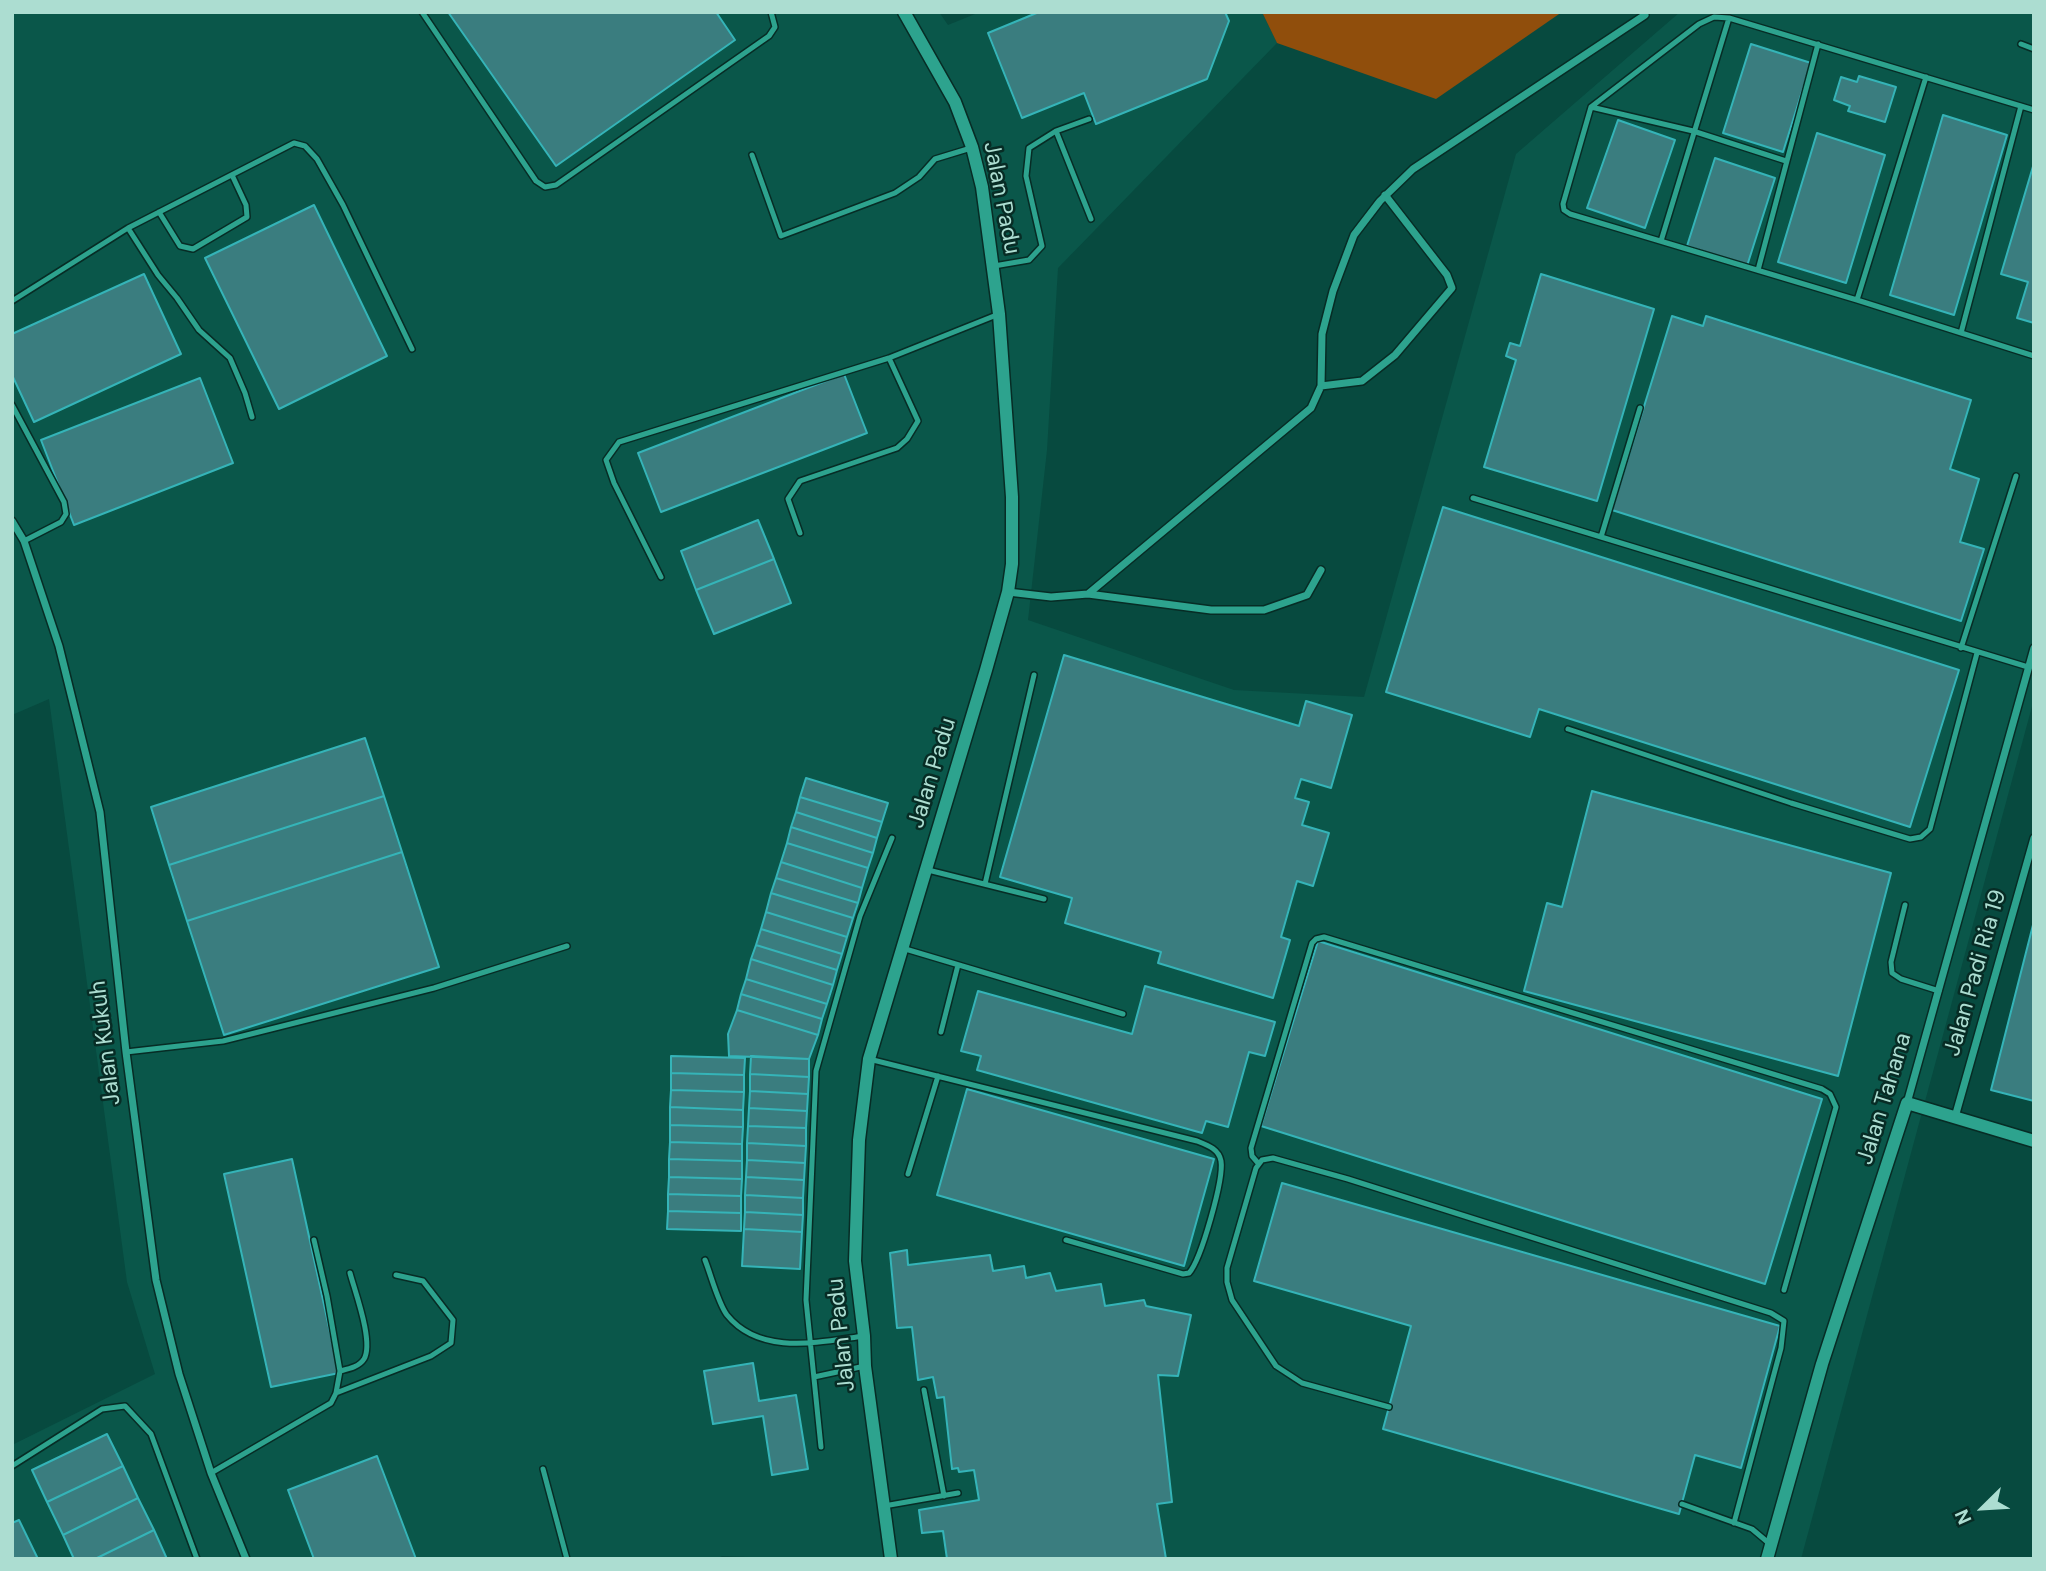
<!DOCTYPE html>
<style>
body{margin:0}
#map{position:relative;width:2046px;height:1571px;overflow:hidden;background:#074a3f;font-family:"DM Sans",sans-serif}
canvas{display:block}
.frame{position:absolute;inset:0;border:14px solid #acddd1;pointer-events:none}
.north{position:absolute;left:1948px;top:1473px;width:70px;height:70px;-webkit-text-stroke:5px #072c25;paint-order:stroke;rotate:246deg;font-size:19px;font-weight:700;line-height:28px;text-align:center;color:#acddd1}
.north::after{content:'';display:block;margin:auto;width:24px;height:32px;background:#acddd1;clip-path:polygon(50% 0,100% 100%,50% 72%,0 100%)}
</style>
<div id="map">
<canvas width="2046" height="1571"></canvas>
<div class="frame"></div>
<div class="north">N</div>
</div>
<script>
const ctx = document.querySelector('canvas').getContext('2d');
ctx.lineJoin = 'round';
function paint(path, color) { ctx.fillStyle = color; ctx.fill(path, 'evenodd'); }
function stroke(path, color, width, dash) { ctx.strokeStyle = color; ctx.lineWidth = width; ctx.lineCap = dash ? 'butt' : 'round'; ctx.setLineDash(dash || []); ctx.stroke(path); }
function drawText(font, color, halo, rows, align = 'center') {
  ctx.font = font + ' "DM Sans",sans-serif'; ctx.lineWidth = 5; ctx.setLineDash([]); ctx.textBaseline = 'middle'; ctx.strokeStyle = halo; ctx.fillStyle = color; for (const [text, x, y, turn = 0] of rows) {
    ctx.save(); ctx.translate(x, y); ctx.rotate((+turn || 0) * Math.PI / 180); ctx.textAlign = isNaN(turn) ? turn : align; if (halo) ctx.strokeText(text, 0, 0); ctx.fillText(text, 0, 0); ctx.restore();
  }
}
const built = new Path2D(`
 M 12,12 L 939,12 L 948,25 L 980,12 L 1262,12 L 1277,43 L 1058,268 L 1047,450 L 1028,620 L 1234,690 L 1364,697 L 1516,154 L 1680,12 L 2034,12 L 2034,699 L 1801,1559 L 806,1559 L 722,1556 L 716,1559 L 12,1559 L 12,1445 L 155,1374 L 127,1282 L 49,699 L 12,715 Z`);
const green = new Path2D(`
 M 1262,12 L 1562,12 L 1436,99 L 1277,43 Z`);
const building = new Path2D(`
 M 448,12 L 716,12 L 735,40 L 556,166 Z
 M 1039,12 L 1225,12 L 1229,21 L 1207,79 L 1096,124 L 1084,93 L 1022,118 L 988,33 Z
 M 1751,44 L 1811,63 L 1783,152 L 1723,133 Z
 M 1859,76 L 1896,87 L 1885,122 L 1848,111 L 1850,106 L 1834,100 L 1841,77 L 1857,82 Z
 M 1943,115 L 2007,135 L 1954,315 L 1890,295 Z
 M 1618,120 L 1675,140 L 1645,228 L 1587,208 Z
 M 1817,133 L 1885,155 L 1846,283 L 1778,262 Z
 M 1715,158 L 1775,178 L 1747,266 L 1687,246 Z
 M 2034,163 L 2034,323 L 2017,318 L 2028,282 L 2001,274 Z
 M 314,205 L 387,356 L 279,409 L 205,258 Z
 M 144,274 L 181,354 L 34,422 L 12,375 L 12,334 Z
 M 1541,274 L 1654,309 L 1597,501 L 1484,467 L 1516,360 L 1506,356 L 1510,343 L 1520,346 Z
 M 1672,316 L 1703,326 L 1706,316 L 1971,400 L 1950,469 L 1979,479 L 1960,542 L 1984,549 L 1961,621 L 1612,510 Z
 M 844,374 L 867,433 L 661,512 L 638,453 Z
 M 200,378 L 233,463 L 74,525 L 41,440 Z
 M 1443,507 L 1959,670 L 1910,827 L 1539,709 L 1530,737 L 1386,692 Z
 M 758,520 L 774,559 L 696,590 L 681,551 Z
 M 774,559 L 791,603 L 714,634 L 696,590 Z
 M 1064,655 L 1299,726 L 1306,701 L 1352,715 L 1331,788 L 1301,779 L 1295,798 L 1309,802 L 1302,825 L 1329,833 L 1313,886 L 1297,881 L 1281,937 L 1290,940 L 1273,998 L 1158,963 L 1161,952 L 1065,923 L 1072,898 L 1000,877 Z
 M 365,738 L 384,796 L 169,865 L 151,807 Z
 M 806,778 L 888,803 L 882,822 L 800,797 Z
 M 1592,791 L 1891,873 L 1838,1076 L 1524,991 L 1547,903 L 1562,907 Z
 M 384,796 L 402,852 L 187,921 L 169,865 Z
 M 800,797 L 882,822 L 877,838 L 796,812 Z
 M 796,812 L 877,838 L 873,853 L 791,827 Z
 M 791,827 L 873,853 L 868,868 L 787,843 Z
 M 787,843 L 868,868 L 862,888 L 781,862 Z
 M 402,852 L 439,967 L 224,1035 L 187,921 Z
 M 781,862 L 862,888 L 858,903 L 776,878 Z
 M 776,878 L 858,903 L 853,918 L 771,893 Z
 M 771,893 L 853,918 L 847,937 L 766,912 Z
 M 766,912 L 847,937 L 842,954 L 761,929 Z
 M 2034,921 L 2034,1101 L 1991,1090 Z
 M 761,929 L 842,954 L 837,970 L 756,945 Z
 M 1318,941 L 1822,1099 L 1765,1284 L 1261,1126 Z
 M 756,945 L 837,970 L 833,985 L 751,959 Z
 M 751,959 L 833,985 L 827,1004 L 746,979 Z
 M 746,979 L 827,1004 L 822,1019 L 741,994 Z
 M 1145,986 L 1275,1022 L 1265,1056 L 1249,1052 L 1228,1127 L 1206,1121 L 1202,1133 L 977,1070 L 981,1056 L 961,1051 L 978,991 L 1132,1034 Z
 M 741,994 L 822,1019 L 818,1035 L 737,1010 Z
 M 737,1010 L 818,1035 L 809,1059 L 729,1056 L 728,1034 Z
 M 671,1056 L 745,1058 L 744,1075 L 671,1073 Z
 M 751,1056 L 809,1059 L 809,1077 L 750,1074 Z
 M 671,1073 L 744,1075 L 744,1092 L 671,1090 Z
 M 750,1074 L 809,1077 L 808,1094 L 750,1091 Z
 M 967,1089 L 1214,1159 L 1184,1266 L 937,1195 Z
 M 671,1090 L 744,1092 L 743,1110 L 670,1107 Z
 M 750,1091 L 808,1094 L 807,1111 L 749,1108 Z
 M 670,1107 L 743,1110 L 743,1127 L 670,1125 Z
 M 749,1108 L 807,1111 L 806,1128 L 748,1126 Z
 M 670,1125 L 743,1127 L 742,1144 L 670,1142 Z
 M 748,1126 L 806,1128 L 806,1146 L 747,1143 Z
 M 670,1142 L 742,1144 L 742,1161 L 669,1159 Z
 M 747,1143 L 806,1146 L 805,1163 L 747,1160 Z
 M 292,1159 L 339,1373 L 271,1387 L 224,1174 Z
 M 669,1159 L 742,1161 L 742,1179 L 669,1177 Z
 M 747,1160 L 805,1163 L 804,1180 L 746,1177 Z
 M 669,1177 L 742,1179 L 741,1196 L 668,1194 Z
 M 746,1177 L 804,1180 L 803,1198 L 745,1195 Z
 M 1282,1183 L 1780,1326 L 1741,1468 L 1695,1455 L 1679,1514 L 1383,1429 L 1411,1326 L 1254,1281 Z
 M 668,1194 L 741,1196 L 741,1213 L 668,1211 Z
 M 745,1195 L 803,1198 L 803,1215 L 745,1212 Z
 M 668,1211 L 741,1213 L 741,1231 L 667,1229 Z
 M 745,1212 L 803,1215 L 802,1232 L 744,1229 Z
 M 744,1229 L 802,1232 L 800,1269 L 742,1266 Z
 M 907,1250 L 908,1265 L 990,1255 L 993,1271 L 1024,1266 L 1026,1278 L 1050,1273 L 1056,1291 L 1101,1284 L 1105,1306 L 1144,1300 L 1146,1306 L 1191,1315 L 1178,1376 L 1158,1375 L 1172,1502 L 1157,1504 L 1166,1559 L 947,1559 L 943,1531 L 922,1533 L 919,1510 L 979,1500 L 974,1470 L 959,1472 L 958,1468 L 952,1469 L 944,1397 L 937,1398 L 933,1377 L 918,1380 L 912,1327 L 897,1328 L 890,1253 Z
 M 753,1363 L 759,1401 L 796,1395 L 808,1469 L 772,1475 L 763,1416 L 713,1424 L 704,1371 Z
 M 107,1434 L 123,1466 L 47,1502 L 32,1470 Z
 M 377,1456 L 416,1559 L 314,1559 L 288,1490 Z
 M 123,1466 L 138,1498 L 63,1535 L 47,1502 Z
 M 138,1498 L 154,1530 L 95,1559 L 74,1559 L 63,1535 Z
 M 19,1520 L 38,1559 L 12,1559 L 12,1523 Z
 M 154,1530 L 167,1559 L 95,1559 Z`);
const service = new Path2D(`
 M 422,12 L 536,181 L 545,187 L 556,185 L 769,36 L 775,27 L 771,12
 M 1729,18 L 1714,17 L 1699,24 L 1591,107 L 1563,204 L 1564,210 L 1570,214 L 1857,300 L 2034,356
 M 2021,44 L 2034,49
 M 1591,107 L 1693,131 L 1786,161
 M 1056,131 L 1091,219
 M 752,155 L 781,236 L 895,193 L 919,177 L 935,159 L 971,148
 M 159,212 L 180,246 L 193,249 L 247,217 L 246,205 L 232,175
 M 128,228 L 158,275 L 177,298 L 199,330 L 230,358 L 245,393 L 252,417
 M 1661,241 L 1729,18 L 2034,110
 M 994,266 L 1029,260 L 1042,246 L 1026,176 L 1029,148 L 1056,131 L 1089,119
 M 1758,270 L 1818,44
 M 1857,300 L 1926,77
 M 12,301 L 128,228 L 294,143 L 305,146 L 317,159 L 343,205 L 412,349
 M 1961,333 L 2021,106
 M 12,405 L 64,502 L 66,514 L 61,522 L 24,541
 M 1473,498 L 2028,667
 M 800,533 L 788,499 L 800,481 L 897,448 L 907,439 L 918,421 L 889,358
 M 1601,537 L 1640,408
 M 661,577 L 614,483 L 606,460 L 619,442 L 889,358 L 999,314
 M 1961,648 L 2016,476
 M 1568,729 L 1791,803 L 1910,839 L 1921,837 L 1930,829 L 1977,653
 M 928,870 L 1044,899
 M 985,884 L 1034,675
 M 1905,905 L 1891,962 L 1892,973 L 1901,979 L 1939,991
 M 902,948 L 1123,1014
 M 941,1032 L 958,965
 M 126,1052 L 223,1041 L 434,988 L 567,946
 M 869,1059 L 1197,1141 C 1207,1145 1219,1149 1221,1161 C 1224,1179 1201,1260 1189,1273 L 1183,1274 L 1066,1240
 M 1258,1163 L 1252,1156 L 1251,1148 L 1312,943 L 1316,939 L 1324,937 L 1822,1089 L 1830,1094 L 1836,1107 L 1784,1290
 M 908,1174 L 938,1076
 M 705,1260 C 711,1275 718,1303 727,1315 C 760,1356 819,1342 864,1336
 M 340,1371 C 348,1369 359,1367 364,1359 C 374,1342 355,1292 350,1273
 M 814,1377 L 865,1366
 M 924,1390 L 944,1496
 M 336,1393 L 431,1356 L 451,1343 L 453,1320 L 423,1281 L 396,1275
 M 1389,1407 L 1302,1383 L 1276,1366 L 1232,1300 L 1227,1282 L 1227,1268 L 1256,1168 L 1262,1160 L 1273,1158 L 1348,1179 L 1771,1313 L 1784,1321 L 1781,1348 L 1734,1523
 M 821,1447 L 806,1300 L 816,1071 L 860,916 L 892,838
 M 12,1466 L 102,1409 L 125,1406 L 151,1434 L 197,1559
 M 543,1469 L 567,1559
 M 211,1473 L 331,1403 L 336,1393 L 340,1371 L 327,1296 L 314,1240
 M 1682,1504 L 1752,1529 L 1771,1545
 M 884,1506 L 958,1493`);
const minor = new Path2D(`
 M 1321,386 L 1362,381 L 1395,355 L 1452,288 L 1447,275 L 1385,195
 M 12,521 L 24,541 L 59,646 L 100,812 L 126,1052 L 156,1280 L 179,1374 L 211,1473 L 246,1559
 M 1008,592 L 1051,597 L 1088,594 L 1211,610 L 1264,610 L 1307,595 L 1321,570
 M 1088,594 L 1311,408 L 1321,386 L 1322,334 L 1333,291 L 1354,235 L 1380,201 L 1413,169 L 1645,15
 M 1907,1103 L 2034,648
 M 1955,1117 L 2034,838`);
const tertiary = new Path2D(`
 M 891,1559 L 865,1366 L 864,1336 L 855,1261 L 859,1140 L 869,1059 L 986,670 L 1008,592 L 1012,564 L 1012,497 L 999,314 L 982,187 L 972,147 L 955,102 L 904,12
 M 1767,1559 L 1822,1364 L 1907,1103 L 2034,1141`);
const streetNames = [
 ["Jalan Padu",1001,198,79],
 ["Jalan Padu",933,773,-73],
 ["Jalan Padi Ria 19",1976,973,-74],
 ["Jalan Kukuh",106,1043,-97],
 ["Jalan Tahana",1885,1099,-73],
 ["Jalan Padu",842,1335,-96]
];
paint(built, '#0a574a');
paint(green, '#904e0c');
paint(building, '#3a7d7f');
stroke(building, '#35b4b8', 2);
stroke(service, '#072c25', 8);
stroke(minor, '#072c25', 10);
stroke(tertiary, '#072c25', 15);
stroke(service, '#2da38e', 5);
stroke(minor, '#2da38e', 7);
stroke(tertiary, '#2da38e', 12);
drawText('23px', '#acddd1', '#072c25', streetNames);
</script>
